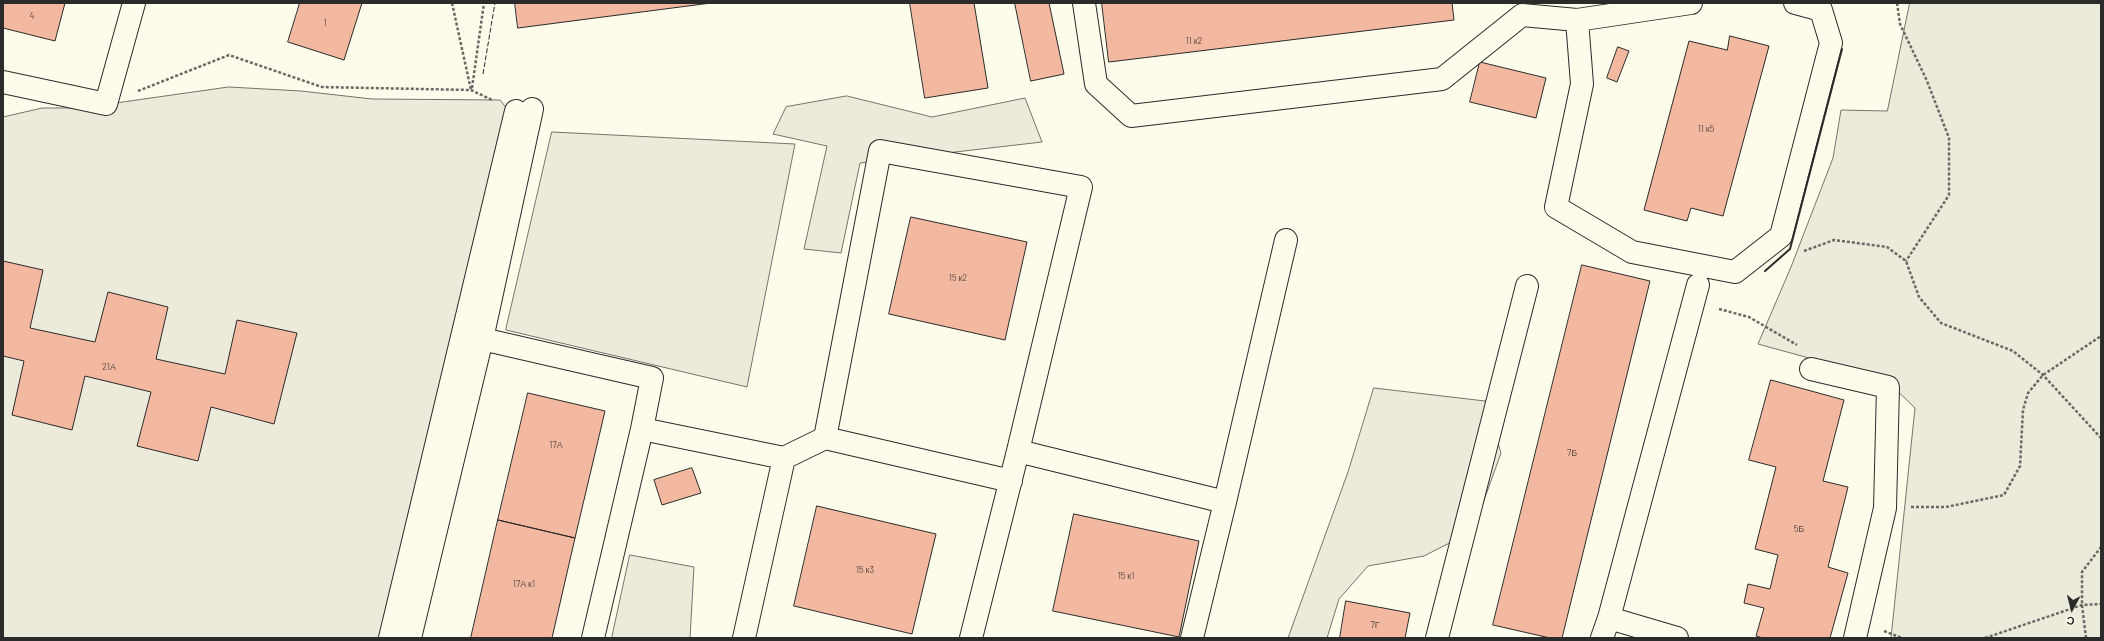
<!DOCTYPE html>
<meta charset="utf-8">
<style>
body{margin:0}
#map{position:relative;width:2104px;height:641px;overflow:hidden;background:#fdfbea;font-family:Barlow,sans-serif}
canvas{display:block}
.frame{position:absolute;inset:0;border:4px solid #2b2b2b;pointer-events:none}
.north{position:absolute;left:2052px;top:589px;width:40px;height:40px;-webkit-text-stroke:3px #fdfbea;paint-order:stroke;rotate:187deg;font-size:11px;font-weight:700;line-height:16px;text-align:center;color:#2b2b2b}
.north::after{content:'';display:block;margin:auto;width:14px;height:18px;background:#2b2b2b;clip-path:polygon(50% 0,100% 100%,50% 72%,0 100%)}
</style>
<div id="map">
<canvas width="2104" height="641"></canvas>
<div class="frame"></div>
<div class="north">С</div>
</div>
<script>
const ctx = document.querySelector('canvas').getContext('2d');
ctx.lineJoin = 'round';
function paint(path, color) { ctx.fillStyle = color; ctx.fill(path, 'evenodd'); }
function stroke(path, color, width, dash) { ctx.strokeStyle = color; ctx.lineWidth = width; ctx.lineCap = dash ? 'butt' : 'round'; ctx.setLineDash(dash || []); ctx.stroke(path); }
function drawText(font, color, halo, rows, align = 'center') {
  ctx.font = font + ' Barlow,sans-serif'; ctx.lineWidth = 3; ctx.setLineDash([]); ctx.textBaseline = 'middle'; ctx.strokeStyle = halo; ctx.fillStyle = color; for (const [text, x, y, turn = 0] of rows) {
    ctx.save(); ctx.translate(x, y); ctx.rotate((+turn || 0) * Math.PI / 180); ctx.textAlign = isNaN(turn) ? turn : align; if (halo) ctx.strokeText(text, 0, 0); ctx.fillText(text, 0, 0); ctx.restore();
  }
}
const green = new Path2D(`
 M 1910,3 L 2101,3 L 2101,638 L 1891,638 L 1915,408 L 1885,379 L 1758,344 L 1791,267 L 1833,158 L 1841,110 L 1887,111 Z
 M 229,87 L 301,91 L 372,99 L 500,100 L 520,125 L 401,638 L 3,638 L 3,117 L 42,108 L 80,108 Z
 M 847,96 L 932,117 L 1025,98 L 1042,142 L 860,163 L 841,253 L 804,249 L 827,146 L 773,134 L 786,107 Z
 M 1374,388 L 1485,401 L 1501,453 L 1473,531 L 1424,556 L 1368,566 L 1339,599 L 1327,638 L 1288,638 L 1348,472 Z
 M 630,555 L 694,567 L 690,638 L 612,638 Z`);
const parking = new Path2D(`
 M 552,132 L 795,144 L 747,387 L 506,330 Z`);
const building = new Path2D(`
 M 3,3 L 65,3 L 55,41 L 3,28 Z
 M 300,3 L 362,3 L 344,60 L 288,42 Z
 M 515,3 L 711,3 L 518,28 Z
 M 910,3 L 974,3 L 988,88 L 925,98 Z
 M 1015,3 L 1049,3 L 1064,74 L 1031,81 Z
 M 1102,3 L 1452,3 L 1454,20 L 1109,62 Z
 M 1730,36 L 1769,46 L 1723,216 L 1691,208 L 1687,221 L 1644,210 L 1689,41 L 1727,50 Z
 M 1618,47 L 1629,51 L 1617,82 L 1607,78 Z
 M 1480,62 L 1546,78 L 1536,118 L 1470,102 Z
 M 911,217 L 1027,242 L 1005,340 L 889,314 Z
 M 3,261 L 43,270 L 30,328 L 95,342 L 108,292 L 168,307 L 156,359 L 225,374 L 237,320 L 297,333 L 274,424 L 211,407 L 198,461 L 137,446 L 151,392 L 85,376 L 72,430 L 12,415 L 24,361 L 3,356 Z
 M 1582,265 L 1650,281 L 1562,638 L 1550,638 L 1493,625 Z
 M 1771,380 L 1844,400 L 1823,481 L 1848,487 L 1828,567 L 1848,573 L 1830,638 L 1763,638 L 1756,636 L 1764,608 L 1744,603 L 1748,584 L 1770,589 L 1778,555 L 1755,549 L 1776,467 L 1749,460 Z
 M 528,393 L 605,411 L 575,538 L 498,520 Z
 M 692,468 L 701,493 L 662,505 L 654,480 Z
 M 817,506 L 936,534 L 912,634 L 794,606 Z
 M 1074,514 L 1199,541 L 1179,637 L 1053,611 Z
 M 498,520 L 575,538 L 552,638 L 471,638 Z
 M 1346,601 L 1410,613 L 1405,638 L 1340,638 Z`);
const path = new Path2D(`
 M 452,3 L 471,90
 M 1897,3 L 1900,24 L 1927,81 L 1949,138 L 1949,195 L 1906,261
 M 472,88 L 484,3
 M 138,91 L 229,55 L 322,87 L 471,90 L 492,100
 M 1804,251 L 1834,240 L 1887,247 L 1906,261 L 1919,297 L 1941,323 L 2013,351 L 2043,375 L 2101,438
 M 1719,309 L 1749,317 L 1797,345
 M 1911,507 L 1946,507 L 2004,495 L 2020,466 L 2023,410 L 2028,393 L 2043,375 L 2101,336
 M 1884,631 L 1902,638
 M 1985,638 L 2082,605 L 2101,604
 M 2086,638 L 2082,605 L 2082,572 L 2101,547`);
const minor = new Path2D(`
 M 1084,3 L 1096,84 L 1131,116 L 1442,79 L 1522,15 L 1577,20 L 1691,3
 M 1577,20 L 1582,84 L 1556,207 L 1632,252 L 1735,272 L 1781,236 L 1831,43 L 1821,10 L 1795,3
 M 3,82 L 106,104 L 134,3
 M 482,339 L 532,109
 M 1811,369 L 1888,387 L 1885,508 L 1855,638
 M 1011,481 L 825,438 L 880,151 L 1081,187 L 1018,451
 M 1225,502 L 1286,240
 M 1609,618 L 1677,638
 M 390,638 L 516,111
 M 410,638 L 482,339 L 652,378 L 642,429 L 784,458
 M 593,638 L 642,429
 M 744,638 L 784,458 L 825,438
 M 971,638 L 1018,451 L 1225,502 L 1192,638
 M 1437,638 L 1527,286
 M 1602,638 L 1609,618 L 1698,285`);
const fence = new Path2D(`
 M 483,74 L 495,3`);
const wall = new Path2D(`
 M 1765,271 L 1790,249 L 1842,49`);
const numberNames = [
 ["4",32,16],
 ["1",325,23],
 ["11 к2",1194,41],
 ["11 к5",1706,129],
 ["15 к2",958,278],
 ["21А",109,367],
 ["17А",556,445],
 ["7Б",1572,453],
 ["5Б",1799,529],
 ["15 к3",865,570],
 ["15 к1",1126,576],
 ["17А к1",524,584],
 ["7Г",1375,625]
];
paint(green, '#ecebdb');
stroke(green, '#74746e', 1);
paint(parking, '#eceadb');
stroke(parking, '#74746e', 1);
paint(building, '#f2b8a0');
stroke(building, '#2b2b2b', 1);
stroke(minor, '#2b2b2b', 24);
stroke(path, '#6a6964', 2.5, [3, 2]);
stroke(minor, '#fdfbea', 22);
stroke(fence, '#2b2b2b', 1, [5, 2]);
stroke(wall, '#2b2b2b', 2);
drawText('9px', '#5d4e48', null, numberNames);
</script>
